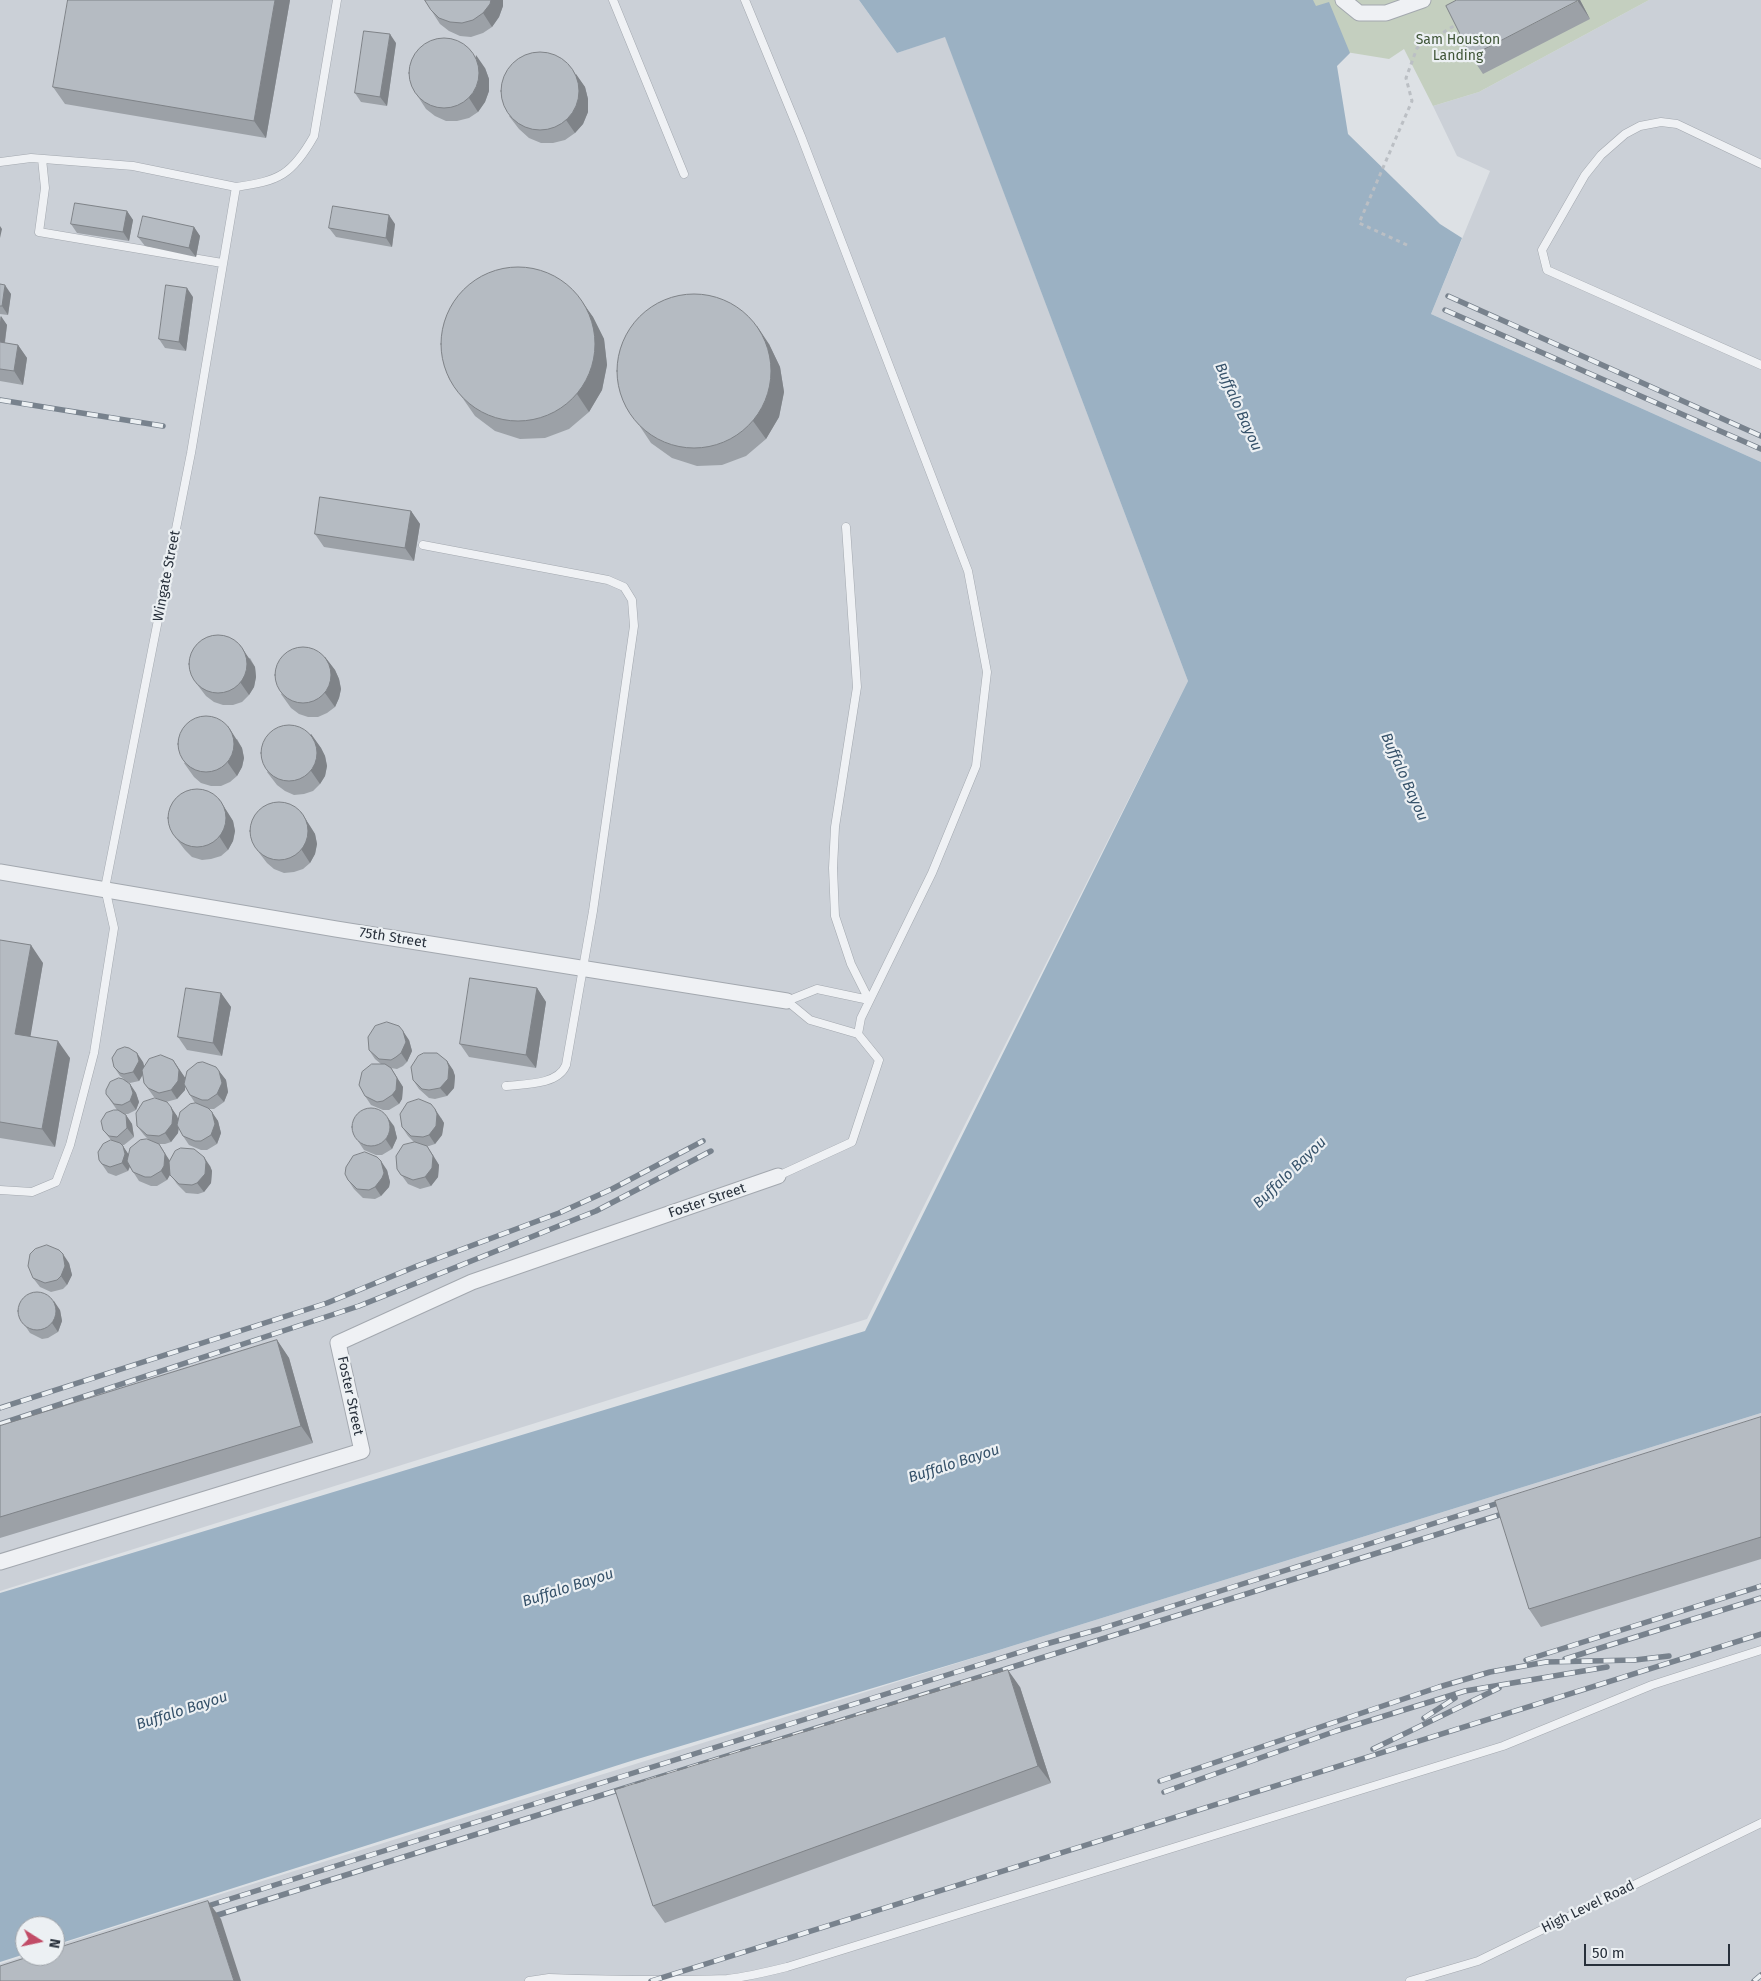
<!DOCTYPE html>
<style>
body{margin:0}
#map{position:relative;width:1761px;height:1981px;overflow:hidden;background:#dde1e5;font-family:"Fira Sans",sans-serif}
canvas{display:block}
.north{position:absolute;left:15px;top:1916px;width:50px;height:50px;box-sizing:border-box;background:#ecf0f3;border:1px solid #9ea3a9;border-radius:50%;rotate:100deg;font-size:14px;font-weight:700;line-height:20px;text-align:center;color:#28303b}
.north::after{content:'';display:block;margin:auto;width:18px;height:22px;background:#c14c67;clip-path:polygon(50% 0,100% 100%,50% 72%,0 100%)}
.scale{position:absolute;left:1584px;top:1944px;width:146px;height:22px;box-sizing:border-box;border:2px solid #28303b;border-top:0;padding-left:6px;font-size:15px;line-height:18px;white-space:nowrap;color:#28303b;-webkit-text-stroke:4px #ecf0f3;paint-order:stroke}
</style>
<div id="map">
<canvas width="1761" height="1981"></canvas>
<div class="north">N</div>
<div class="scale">50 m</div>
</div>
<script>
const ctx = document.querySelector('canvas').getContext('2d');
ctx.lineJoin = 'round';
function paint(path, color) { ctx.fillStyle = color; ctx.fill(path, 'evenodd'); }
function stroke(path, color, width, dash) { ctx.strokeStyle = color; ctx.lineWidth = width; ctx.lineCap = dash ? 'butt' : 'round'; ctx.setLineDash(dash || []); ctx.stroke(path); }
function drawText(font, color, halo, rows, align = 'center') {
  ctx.font = font + ' "Fira Sans",sans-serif'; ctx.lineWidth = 4.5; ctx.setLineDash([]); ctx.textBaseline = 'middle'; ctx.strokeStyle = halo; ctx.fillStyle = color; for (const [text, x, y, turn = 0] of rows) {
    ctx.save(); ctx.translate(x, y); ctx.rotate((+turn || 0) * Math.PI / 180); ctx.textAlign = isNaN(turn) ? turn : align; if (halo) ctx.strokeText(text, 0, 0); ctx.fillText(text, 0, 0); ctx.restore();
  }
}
const built = new Path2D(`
 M 0,0 L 859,0 L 897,53 L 945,36 L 1188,681 L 867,1319 L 0,1591 Z
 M 1649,0 L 1761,0 L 1761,462 L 1431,314 L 1490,171 L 1457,156 L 1433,106 L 1479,92 Z
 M 1761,1413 L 1761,1981 L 0,1981 L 0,1964 L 25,1956 L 55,1956 L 55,1946 L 999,1650 Z`);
const green = new Path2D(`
 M 1249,0 L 1649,0 L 1479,92 L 1433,106 L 1404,49 L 1389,59 L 1266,39 Z`);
const water = new Path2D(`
 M 859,0 L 1313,0 L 1316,6 L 1329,2 L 1350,53 L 1337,66 L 1348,134 L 1440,224 L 1462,238 L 1431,314 L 1761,462 L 1761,1413 L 999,1650 L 631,1761 L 55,1945 L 55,1926 L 25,1926 L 25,1954 L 0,1962 L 0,1593 L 865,1331 L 1188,681 L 945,37 L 897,53 Z`);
const path = new Path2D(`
 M 1407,245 L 1359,223 L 1412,101 L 1406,78 L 1417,48 L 1459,23`);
const lane = new Path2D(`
 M 613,0 L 684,174
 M 745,0 L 801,136 L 968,571 L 987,672 L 976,766 L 932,873 L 861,1018 L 858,1034 L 879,1060 L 852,1142 L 778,1176
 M 42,159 L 45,188 L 39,232 L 222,263
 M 0,162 L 31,158 L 133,166 L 236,187 L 191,453 L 105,888 L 114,928 L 94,1053 L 70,1145 L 56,1182 L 32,1192 L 0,1190
 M 1761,164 L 1677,124 L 1661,122 L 1640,126 L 1625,134 L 1601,155 L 1585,175 L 1542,250 L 1547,270 L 1761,365
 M 236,187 C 279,181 292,175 314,136 L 337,0
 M 846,527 L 857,687 L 835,827 L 833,868 L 835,916 L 851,964 L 869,1000
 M 423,545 L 608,580 L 624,587 L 632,600 L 634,626 L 593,911 L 566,1065 C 558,1085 525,1084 506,1086
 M 858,1034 L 810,1020 L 787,1001 L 817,989 L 869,1000
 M 529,1981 L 549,1978 C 607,1980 668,1981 727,1979 C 747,1977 767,1972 787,1967 L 1503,1746 L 1652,1685 L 1761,1650
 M 1410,1981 L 1478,1961 L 1761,1823`);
const street = new Path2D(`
 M 1343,0 L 1359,13 L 1386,13 L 1423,0
 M 0,872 L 336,929 L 787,1001
 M 0,1562 L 362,1451 L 338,1343 L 472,1282 L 778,1176`);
const rail = new Path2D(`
 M 1448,296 L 1761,436
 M 1445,310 L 1761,449
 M 0,400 L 163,426
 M 0,1408 L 327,1303 L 417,1266 L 559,1213 L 612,1189 L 703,1141
 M 0,1424 L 359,1306 L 596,1211 L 711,1151
 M 1565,1659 L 1761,1598
 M 1526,1660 L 1761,1586
 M 1424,1718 L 1455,1698
 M 1373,1749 L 1499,1688
 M 1160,1781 L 1439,1687 L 1490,1672 L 1546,1662 L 1635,1660 L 1669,1656
 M 1164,1792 L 1336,1731 L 1465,1691 L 1607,1667
 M 198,1909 L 1046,1644 L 1100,1629 L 1508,1500
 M 205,1919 L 1512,1511
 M 651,1981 L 1761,1634
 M 1754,1981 L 1761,1975`);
const wall = new Path2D(`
 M 290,0 L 266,138 L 65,104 L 53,87 Z
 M 425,0 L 503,0 L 503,6 L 499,17 L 492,27 L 483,33 L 471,37 L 460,36 L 449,31 L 440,24 L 431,10 Z
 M 1580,0 L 1590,19 L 1483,74 L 1471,56 Z
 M 396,43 L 387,106 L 361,102 L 355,93 Z
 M 568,64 L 585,87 L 588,99 L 588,112 L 583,124 L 575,133 L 565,140 L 553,143 L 541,143 L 529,138 L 519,129 L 509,116 Z
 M 485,68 L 489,79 L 489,91 L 485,102 L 478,112 L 469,118 L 457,121 L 446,121 L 435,116 L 426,109 L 417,95 Z
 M 127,211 L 133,220 L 129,241 L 77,233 L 71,224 Z
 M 395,224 L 392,247 L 336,237 L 329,228 Z
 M 194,227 L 200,236 L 196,257 L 145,246 L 138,237 Z
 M 0,284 L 11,294 L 8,315 L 0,314 Z
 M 193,297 L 186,351 L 165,348 L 159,339 Z
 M 580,299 L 593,317 L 604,339 L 607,365 L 602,390 L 589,412 L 569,429 L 545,438 L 520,439 L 495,431 L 475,416 L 448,377 Z
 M 0,316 L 7,325 L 5,343 L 18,345 L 27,358 L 23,385 L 0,381 Z
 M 769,344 L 780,367 L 784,392 L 779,417 L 766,439 L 746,456 L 722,465 L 697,466 L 672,458 L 651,443 L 625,404 Z
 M 411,511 L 420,524 L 414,561 L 324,547 L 315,534 Z
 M 325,657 L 335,670 L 339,679 L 341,689 L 339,698 L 335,707 L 327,713 L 318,717 L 308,717 L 299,714 L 291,708 L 281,694 Z
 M 250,658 L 255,667 L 256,677 L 254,687 L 249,695 L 242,702 L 233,705 L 223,705 L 214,702 L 206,696 L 196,683 Z
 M 311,734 L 321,748 L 325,756 L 327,766 L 325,776 L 320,784 L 313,791 L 304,794 L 294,795 L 285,791 L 277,785 L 267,772 Z
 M 237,739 L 242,748 L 244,758 L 242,767 L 237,776 L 230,782 L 221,786 L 211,786 L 201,783 L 194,777 L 184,763 Z
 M 219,799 L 228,813 L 233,821 L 235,831 L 233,841 L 228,850 L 221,856 L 211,859 L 202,860 L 192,857 L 185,850 L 175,837 Z
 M 301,812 L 310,826 L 315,834 L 317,844 L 315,854 L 310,863 L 303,869 L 294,872 L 284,873 L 274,869 L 267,863 L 257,850 Z
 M 0,940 L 43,963 L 30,1036 L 70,1058 L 55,1147 L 0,1138 Z
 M 537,988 L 546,1002 L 536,1068 L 469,1057 L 460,1044 Z
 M 221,993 L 231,1007 L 222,1056 L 187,1050 L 178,1037 Z
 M 409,1040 L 412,1051 L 407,1062 L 403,1066 L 397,1069 L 391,1068 L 403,1087 L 402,1099 L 399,1104 L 389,1110 L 383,1110 L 371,1105 L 365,1096 L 381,1064 L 375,1059 L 369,1050 Z
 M 173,1060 L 185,1078 L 219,1071 L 226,1080 L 228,1092 L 224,1102 L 214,1109 L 209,1109 L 218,1121 L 221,1133 L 217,1144 L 207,1150 L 201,1150 L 189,1145 L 183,1136 L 179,1128 L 178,1133 L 171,1142 L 165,1144 L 159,1144 L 170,1161 L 210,1166 L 212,1171 L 211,1183 L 204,1192 L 198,1194 L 186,1193 L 177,1184 L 170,1174 L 167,1180 L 157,1186 L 151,1186 L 139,1181 L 130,1167 L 128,1171 L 116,1176 L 108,1173 L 99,1160 L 111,1140 L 103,1130 L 117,1110 L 106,1094 L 124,1079 L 120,1076 L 114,1067 L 143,1062 L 144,1066 ZM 143,1075 L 144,1083 L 154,1097 L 158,1099 L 137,1126 L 144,1135 L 149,1140 L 128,1154 L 122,1145 L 124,1145 L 134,1137 L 132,1124 L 126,1115 L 123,1114 L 128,1114 L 136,1110 L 139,1102 L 136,1093 L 130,1084 L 127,1082 L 130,1083 L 139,1081 ZM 185,1086 L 190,1095 L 195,1103 L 178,1119 L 177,1116 L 166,1102 L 177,1099 L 185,1090 Z
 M 447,1061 L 453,1070 L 455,1076 L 454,1088 L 447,1096 L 435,1099 L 429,1098 L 419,1089 L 413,1080 Z
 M 441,1118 L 444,1123 L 442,1135 L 435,1144 L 429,1146 L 426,1146 L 433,1155 L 439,1165 L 438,1177 L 431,1186 L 420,1189 L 408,1184 L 397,1169 L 414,1142 L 408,1136 L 402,1127 Z
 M 394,1126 L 397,1138 L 392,1149 L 382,1155 L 376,1155 L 364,1150 L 358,1141 Z
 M 387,1170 L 390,1182 L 389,1187 L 381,1196 L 375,1199 L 363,1198 L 354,1189 L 348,1180 Z
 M 69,1263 L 72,1275 L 67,1285 L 63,1289 L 51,1292 L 40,1287 L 33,1278 Z
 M 60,1310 L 62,1321 L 58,1332 L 48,1338 L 42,1339 L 30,1333 L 24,1324 Z
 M 277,1340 L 289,1358 L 313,1443 L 0,1538 L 0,1426 Z
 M 1761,1417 L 1761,1559 L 1541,1627 L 1529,1609 Z
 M 1020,1687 L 1051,1783 L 665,1923 L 653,1906 Z`);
const shadedWall = new Path2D(`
 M 275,0 L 290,0 L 266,138 L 254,121 Z
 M 491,0 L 503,0 L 503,6 L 499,17 L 492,27 L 483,13 Z
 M 1577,0 L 1580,0 L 1590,19 Z
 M 390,34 L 396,43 L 387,106 L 380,97 Z
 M 476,55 L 485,68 L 489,79 L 489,91 L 485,102 L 478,112 L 469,98 Z
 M 576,74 L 585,87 L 588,99 L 588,112 L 583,124 L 575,133 L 566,120 Z
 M 127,211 L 133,220 L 129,241 L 123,232 Z
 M 389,215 L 395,224 L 392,247 L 386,238 Z
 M 0,226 L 2,229 L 0,238 Z
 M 194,227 L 200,236 L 196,257 L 189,248 Z
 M 5,285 L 11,294 L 8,315 L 2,306 Z
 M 187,288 L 193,297 L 186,351 L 179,342 Z
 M 580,299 L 593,317 L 604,339 L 607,365 L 602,390 L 589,412 L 577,394 Z
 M 1,316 L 7,325 L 4,347 L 0,341 L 0,322 Z
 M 757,326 L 769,344 L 780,367 L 784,392 L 779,417 L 766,439 L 753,421 Z
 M 18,345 L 27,358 L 23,385 L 14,371 Z
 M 411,511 L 420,524 L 414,561 L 405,548 Z
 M 240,645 L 255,667 L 256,677 L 254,687 L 249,695 L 240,682 Z
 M 325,657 L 335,670 L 339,679 L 341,689 L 339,698 L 335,707 L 325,693 Z
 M 228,726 L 242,748 L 244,758 L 242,767 L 237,776 L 228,763 Z
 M 311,734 L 321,748 L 325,756 L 327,766 L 325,776 L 320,784 L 311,771 Z
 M 219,799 L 228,813 L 233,821 L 235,831 L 233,841 L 228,850 L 219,836 Z
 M 301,812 L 310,826 L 315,834 L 317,844 L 315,854 L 310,863 L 301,849 Z
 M 31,945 L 43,963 L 28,1051 L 15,1034 Z
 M 537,988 L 546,1002 L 536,1068 L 526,1055 Z
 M 221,993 L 231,1007 L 222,1056 L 213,1043 Z
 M 403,1031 L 409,1040 L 412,1051 L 407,1062 L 401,1053 Z
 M 58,1041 L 70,1058 L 55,1147 L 42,1129 Z
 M 137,1053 L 143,1062 L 145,1070 L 139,1081 L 133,1072 Z
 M 173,1060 L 186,1079 L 185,1090 L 177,1099 L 171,1090 Z
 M 447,1061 L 453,1070 L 455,1076 L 454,1088 L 447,1096 L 440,1088 Z
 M 391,1068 L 403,1087 L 402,1099 L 399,1104 L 392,1095 Z
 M 219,1071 L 226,1080 L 228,1092 L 224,1102 L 217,1094 Z
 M 130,1084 L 136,1093 L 139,1102 L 136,1110 L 130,1101 Z
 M 171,1107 L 177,1116 L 179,1122 L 178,1133 L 171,1142 L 165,1133 Z
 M 435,1109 L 441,1118 L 444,1123 L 442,1135 L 435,1144 L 429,1135 Z
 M 212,1112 L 218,1121 L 221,1133 L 217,1144 L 211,1135 Z
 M 126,1115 L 132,1124 L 134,1137 L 127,1128 Z
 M 388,1118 L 394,1126 L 397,1138 L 392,1149 L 386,1140 Z
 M 159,1144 L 171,1163 L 170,1175 L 167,1180 L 161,1171 Z
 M 123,1146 L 129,1155 L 131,1163 L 128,1171 L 122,1163 Z
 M 427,1146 L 439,1165 L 438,1177 L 431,1186 L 425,1177 Z
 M 204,1157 L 210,1166 L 212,1171 L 211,1183 L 204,1192 L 197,1183 Z
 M 381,1161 L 387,1170 L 390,1182 L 389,1187 L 381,1196 L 375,1187 Z
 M 63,1254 L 69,1263 L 72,1275 L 67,1285 L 61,1276 Z
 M 54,1301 L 60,1310 L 62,1321 L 58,1332 L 52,1323 Z
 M 277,1340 L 289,1358 L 313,1443 L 301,1426 Z
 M 1008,1670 L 1020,1687 L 1051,1783 L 1038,1766 Z
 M 208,1901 L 221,1919 L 241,1981 L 234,1981 Z`);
const building = new Path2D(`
 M 68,0 L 275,0 L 254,121 L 53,87 Z
 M 425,0 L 491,0 L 490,4 L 483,13 L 473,20 L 462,23 L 450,22 L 439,18 L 431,10 Z
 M 1457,0 L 1577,0 L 1577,1 L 1471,56 L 1446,6 Z
 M 364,31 L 390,34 L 380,97 L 355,93 Z
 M409 73a35 35 0 1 1 70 0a35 35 0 1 1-70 0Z
 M501 91a39 39 0 1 1 78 0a39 39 0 1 1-78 0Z
 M 75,203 L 127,211 L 123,232 L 71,224 Z
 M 333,206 L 389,215 L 386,238 L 329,228 Z
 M 143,216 L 194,227 L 189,248 L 138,237 Z
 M441 344a77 77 0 1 1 154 0a77 77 0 1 1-154 0Z
 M 0,284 L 5,285 L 2,306 L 0,306 Z
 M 166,285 L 187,288 L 179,342 L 159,339 Z
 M617 371a77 77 0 1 1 154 0a77 77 0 1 1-154 0Z
 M 0,342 L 18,345 L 14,371 L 0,369 Z
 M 320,497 L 411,511 L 405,548 L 315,534 Z
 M189 664a29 29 0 1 1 58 0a29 29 0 1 1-58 0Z
 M275 675a28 28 0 1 1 56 0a28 28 0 1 1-56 0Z
 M178 744a28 28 0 1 1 56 0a28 28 0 1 1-56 0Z
 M261 753a28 28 0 1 1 56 0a28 28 0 1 1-56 0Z
 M168 818a29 29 0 1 1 58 0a29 29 0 1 1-58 0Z
 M250 831a29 29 0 1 1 58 0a29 29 0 1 1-58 0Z
 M 0,940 L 31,945 L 15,1034 L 58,1041 L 42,1129 L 0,1122 Z
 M 470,978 L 537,988 L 526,1055 L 460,1044 Z
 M 186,988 L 221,993 L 213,1043 L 178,1037 Z
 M 387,1022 L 399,1026 L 403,1031 L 406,1042 L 401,1053 L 396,1057 L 391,1060 L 379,1059 L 369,1050 L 368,1037 L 375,1026 Z
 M 125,1047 L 129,1048 L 137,1053 L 139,1061 L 133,1072 L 124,1074 L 120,1073 L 114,1067 L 112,1058 L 117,1050 Z
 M 424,1053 L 437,1053 L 447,1061 L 449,1067 L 448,1079 L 440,1088 L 429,1090 L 422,1089 L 413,1080 L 411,1067 L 418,1056 Z
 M 161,1055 L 173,1060 L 179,1070 L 178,1081 L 171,1090 L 159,1093 L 148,1088 L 144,1083 L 142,1070 L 149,1059 Z
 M 203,1062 L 216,1067 L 219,1071 L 222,1083 L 217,1094 L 208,1100 L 202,1100 L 190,1095 L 184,1084 L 187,1071 L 197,1063 Z
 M 372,1064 L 385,1064 L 391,1068 L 397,1078 L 396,1090 L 392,1095 L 383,1101 L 377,1102 L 365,1096 L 359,1085 L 362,1072 Z
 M 119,1078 L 123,1079 L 130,1084 L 133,1093 L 130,1101 L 122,1105 L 114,1104 L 106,1094 L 106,1090 L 110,1082 Z
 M 155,1098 L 167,1102 L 171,1107 L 173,1113 L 172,1124 L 165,1133 L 159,1136 L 147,1135 L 137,1126 L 136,1113 L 143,1102 Z
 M 419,1099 L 431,1104 L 435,1109 L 437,1114 L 436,1126 L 429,1135 L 423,1137 L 411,1136 L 402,1127 L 400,1114 L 407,1103 Z
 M 196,1103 L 208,1108 L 212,1112 L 215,1124 L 211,1135 L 201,1141 L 195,1141 L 183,1136 L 177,1125 L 180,1112 L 190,1104 Z
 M352 1127a19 19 0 1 1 38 0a19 19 0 1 1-38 0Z
 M 114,1110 L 118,1110 L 126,1115 L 127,1128 L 117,1137 L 109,1136 L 103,1130 L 101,1121 L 106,1113 Z
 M 147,1139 L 159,1144 L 165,1154 L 164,1166 L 161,1171 L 151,1177 L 145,1177 L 133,1172 L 127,1161 L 130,1148 L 140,1140 Z
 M 111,1140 L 120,1143 L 123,1146 L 125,1154 L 122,1163 L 110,1167 L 102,1164 L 99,1160 L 98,1152 L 103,1144 Z
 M 415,1142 L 427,1146 L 433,1156 L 432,1168 L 425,1177 L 413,1180 L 401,1175 L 397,1169 L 396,1156 L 403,1145 Z
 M 181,1148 L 194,1149 L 204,1157 L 206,1162 L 205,1174 L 197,1183 L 192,1185 L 179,1184 L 170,1175 L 169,1162 L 175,1151 Z
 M 365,1152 L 377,1157 L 381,1161 L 384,1173 L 382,1178 L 375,1187 L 369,1190 L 357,1189 L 348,1180 L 345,1174 L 346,1167 L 353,1156 Z
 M 47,1245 L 59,1250 L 63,1254 L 65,1266 L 61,1276 L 57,1280 L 45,1283 L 33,1278 L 28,1266 L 30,1254 L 35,1249 Z
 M18 1311a19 19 0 1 1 38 0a19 19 0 1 1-38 0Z
 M 277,1340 L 301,1426 L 0,1517 L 0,1426 Z
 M 1761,1417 L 1761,1537 L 1529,1609 L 1495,1501 Z
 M 1008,1670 L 1038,1766 L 653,1906 L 615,1790 Z
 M 208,1901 L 234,1981 L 0,1981 L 0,1966 L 31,1956 L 55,1956 L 55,1949 Z`);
const parkNames = [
 ["Sam Houston",1458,40],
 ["Landing",1458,56]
];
const streetNames = [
 ["Wingate Street",167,576,-79],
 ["75th Street",393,938,9],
 ["Foster Street",707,1201,-19],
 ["Foster Street",350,1396,78],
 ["High Level Road",1588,1907,-26]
];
const waterNames = [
 ["Buffalo Bayou",1238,407,66],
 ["Buffalo Bayou",1404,777,66],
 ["Buffalo Bayou",1290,1173,-44],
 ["Buffalo Bayou",954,1464,-18],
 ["Buffalo Bayou",568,1588,-18],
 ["Buffalo Bayou",182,1711,-18]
];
paint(built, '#cbd0d7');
paint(green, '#c4cfbf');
paint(water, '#9bb1c3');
stroke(lane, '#a3a8af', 9);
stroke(street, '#a3a8af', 17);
stroke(path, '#bbbfc4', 3, [4, 4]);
stroke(lane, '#eff1f4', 8);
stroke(street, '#eff1f4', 15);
stroke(rail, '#78828d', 5.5);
stroke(rail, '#ecf0f3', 4, [11]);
paint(wall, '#9ca1a7');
paint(shadedWall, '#7f8388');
paint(building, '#b5bbc2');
stroke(building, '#7f8388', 1);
drawText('14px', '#3f5537', '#ecf0f3', parkNames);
drawText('14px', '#28303b', '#ecf0f3', streetNames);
drawText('italic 15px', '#36526a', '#ecf0f3', waterNames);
</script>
